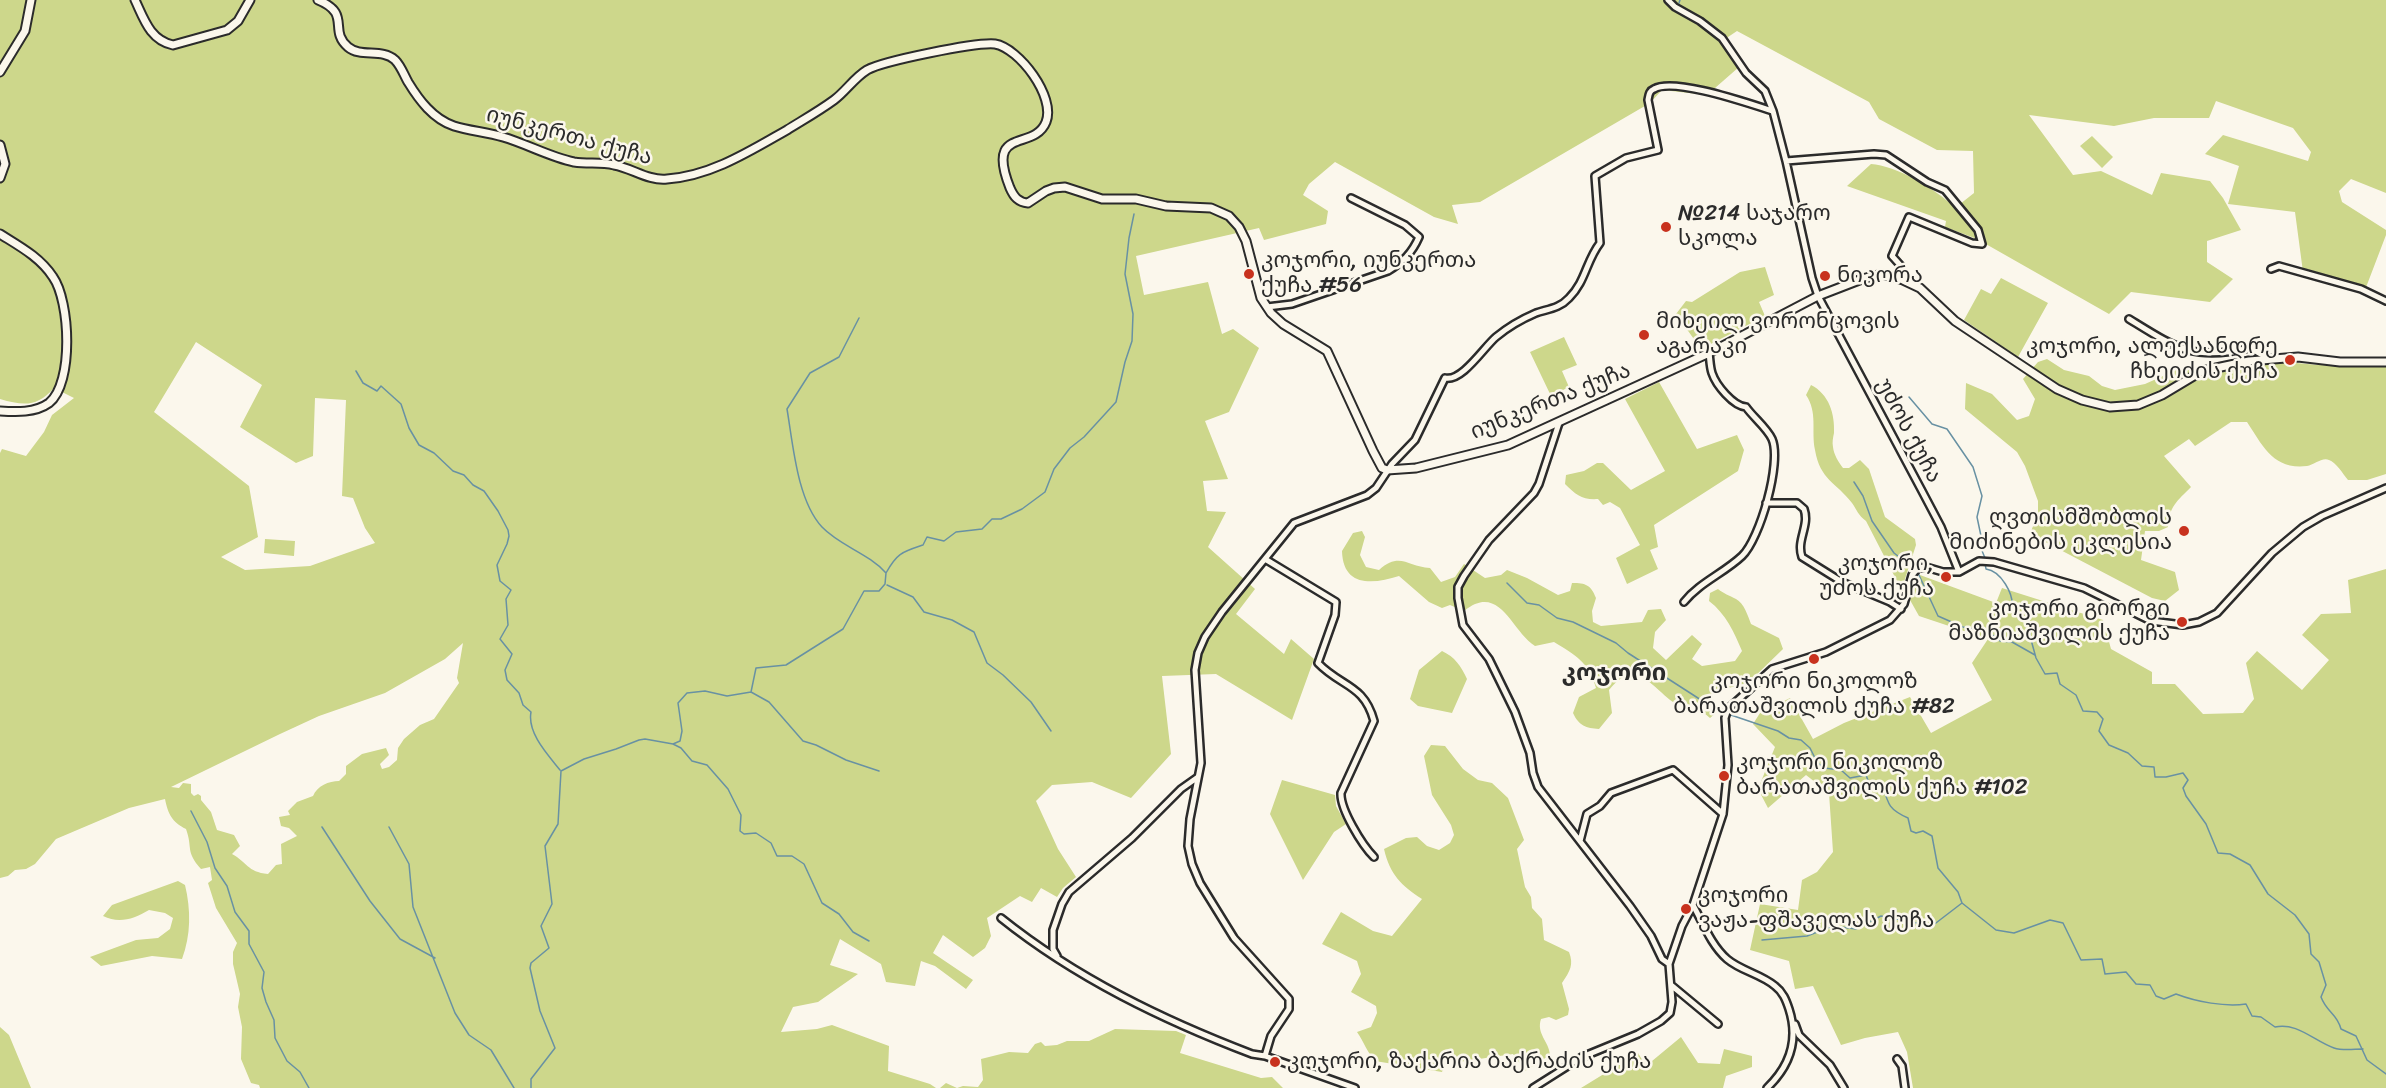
<!DOCTYPE html>
<meta charset="utf-8">
<style>
body{margin:0}
canvas{display:block;background:#fbf7ec}
</style>
<canvas width="2386" height="1088"></canvas>
<script>
const ctx = document.querySelector('canvas').getContext('2d');
ctx.lineJoin = 'round';
function paint(path, color) { ctx.fillStyle = color; ctx.fill(path, 'evenodd'); }
function stroke(path, color, width, dash) { ctx.strokeStyle = color; ctx.lineWidth = width; ctx.lineCap = dash ? 'butt' : 'round'; ctx.setLineDash(dash || []); ctx.stroke(path); }
function drawText(font, color, halo, rows, align = 'center') {
  ctx.font = font + ' Sriracha,"Noto Sans Georgian",sans-serif'; ctx.lineWidth = 5; ctx.setLineDash([]); ctx.textBaseline = 'middle'; ctx.strokeStyle = halo; ctx.fillStyle = color; for (const [text, x, y, turn = 0] of rows) {
    ctx.save(); ctx.translate(x, y); ctx.rotate((+turn || 0) * Math.PI / 180); ctx.textAlign = isNaN(turn) ? turn : align; if (halo) ctx.strokeText(text, 0, 0); ctx.fillText(text, 0, 0); ctx.restore();
  }
}
const green = new Path2D(`
 M 0,0 L 2386,0 L 2386,193 L 2351,179 L 2339,191 L 2342,202 L 2386,230 L 2386,235 L 2365,290 L 2303,272 L 2295,212 L 2228,204 L 2239,166 L 2205,154 L 2223,135 L 2308,161 L 2311,152 L 2293,128 L 2216,101 L 2209,118 L 2154,118 L 2114,126 L 2029,115 L 2073,175 L 2101,171 L 2152,195 L 2161,173 L 2210,181 L 2223,198 L 2241,230 L 2207,241 L 2207,262 L 2233,279 L 2210,302 L 2131,292 L 2109,314 L 1977,239 L 1945,227 L 1946,221 L 1847,186 L 1871,164 C 1895,165 1938,190 1955,208 L 1974,193 L 1973,151 L 1937,150 L 1879,119 L 1869,102 L 1737,31 L 1722,41 L 1739,67 L 1707,95 L 1662,90 L 1650,103 L 1480,202 L 1452,205 L 1458,224 L 1434,217 L 1335,162 L 1309,184 L 1303,195 L 1328,211 L 1326,224 L 1264,240 L 1259,228 L 1136,256 L 1144,295 L 1208,282 L 1222,334 L 1233,329 L 1259,348 L 1229,412 L 1205,421 L 1228,479 L 1203,481 L 1207,511 L 1226,512 L 1208,547 L 1255,589 L 1236,614 L 1284,654 L 1291,639 L 1314,659 L 1292,720 L 1216,674 L 1162,676 L 1171,754 L 1131,798 L 1092,782 L 1052,785 L 1036,801 L 1058,849 L 1076,877 L 1063,888 L 1057,897 L 1041,888 L 1032,902 L 1020,896 L 987,918 L 991,936 L 985,948 L 973,957 L 943,935 L 933,953 L 973,980 L 966,989 L 935,966 L 921,961 L 915,986 L 886,982 L 881,964 L 840,939 L 830,965 L 858,974 L 818,1002 L 793,1007 L 781,1032 L 817,1029 L 832,1025 L 889,1046 L 888,1071 L 930,1084 L 936,1088 L 260,1088 L 259,1085 L 251,1083 L 241,1059 L 242,1027 L 238,1007 L 240,994 L 233,964 L 233,952 L 237,943 L 216,908 L 208,883 L 212,880 L 210,867 L 201,869 C 185,851 193,848 186,829 C 172,822 168,814 165,799 L 129,808 L 56,839 L 35,864 L 26,869 L 15,870 L 8,876 L 0,878 L 0,453 L 2,449 L 26,456 L 44,432 L 52,415 L 74,398 L 54,388 C 37,407 24,406 0,399 ZM 196,342 L 262,385 L 240,427 L 296,463 L 313,456 L 315,398 L 346,400 L 342,496 L 353,498 L 365,528 L 375,543 L 310,566 L 245,570 L 221,557 L 258,537 L 249,486 L 154,412 ZM 463,643 L 457,678 L 459,683 L 434,719 L 420,725 L 404,739 L 398,748 L 397,760 L 389,767 L 382,769 L 380,764 L 389,755 L 386,748 L 362,754 L 346,766 L 346,774 L 339,781 C 329,781 317,786 313,796 L 297,802 L 288,811 L 290,815 L 279,817 L 281,826 L 289,828 L 297,836 L 281,844 L 282,864 L 276,865 L 268,874 C 247,872 247,862 232,854 L 240,846 L 234,835 L 217,830 L 211,812 L 201,800 L 201,796 L 198,794 L 194,796 L 191,793 L 191,784 L 183,783 L 179,788 L 171,787 L 280,734 L 319,716 L 385,693 L 445,659 Z
 M 2092,136 L 2113,157 L 2102,168 L 2080,146 Z
 M 1765,267 L 1774,295 L 1759,302 L 1765,316 L 1701,349 L 1676,314 L 1686,301 L 1692,302 L 1740,272 Z
 M 2001,278 L 2048,303 L 2018,357 L 1964,320 L 1981,289 L 1991,294 Z
 M 1564,337 L 1577,365 L 1562,371 L 1569,387 L 1551,396 L 1530,352 Z
 M 2047,359 L 2064,370 L 2089,376 L 2102,386 L 2115,390 L 2145,384 L 2183,367 L 2205,376 L 2274,361 L 2318,365 L 2386,366 L 2386,474 L 2367,480 L 2348,480 C 2343,474 2336,462 2329,460 C 2322,457 2314,465 2307,466 C 2273,470 2263,446 2247,422 L 2231,422 L 2195,446 L 2189,439 L 2164,456 L 2191,487 C 2178,500 2168,508 2168,527 L 2159,531 L 2145,531 L 2141,560 L 2175,572 L 2179,590 L 2165,601 L 2152,598 L 2030,534 L 2038,513 L 2038,501 L 2025,466 L 2017,452 L 1965,409 L 1966,383 L 1992,394 L 2017,420 L 2029,416 L 2035,399 L 2023,379 L 2038,362 Z
 M 1659,382 L 1697,449 L 1737,435 L 1744,450 L 1738,471 L 1654,525 L 1658,547 L 1650,550 L 1658,569 L 1627,584 L 1616,558 L 1640,545 L 1620,508 L 1610,502 L 1603,505 L 1598,499 C 1582,500 1576,495 1565,484 L 1566,475 L 1584,471 L 1597,463 L 1603,463 L 1631,490 L 1665,471 L 1625,399 Z
 M 1811,385 C 1829,394 1835,414 1834,433 C 1833,438 1832,442 1833,447 C 1834,455 1838,461 1843,468 L 1849,468 L 1860,460 L 1869,469 L 1885,517 L 1915,539 L 1916,545 L 1904,582 L 1898,583 L 1866,521 C 1858,515 1857,510 1852,503 C 1836,482 1820,480 1815,450 C 1811,430 1818,413 1806,395 Z
 M 1362,531 L 1365,537 L 1360,555 L 1366,567 L 1379,570 C 1400,551 1408,567 1430,568 L 1441,582 L 1455,577 L 1464,564 L 1485,578 L 1501,575 L 1507,570 L 1527,578 L 1558,595 L 1570,591 L 1572,583 C 1586,583 1591,585 1596,598 L 1592,611 L 1593,622 L 1601,626 L 1642,622 L 1648,610 L 1661,609 L 1666,620 L 1655,632 L 1653,648 L 1666,660 L 1692,635 L 1702,644 L 1692,659 L 1702,666 L 1735,661 L 1742,651 C 1734,632 1726,614 1709,601 L 1710,593 L 1718,589 C 1724,594 1729,595 1736,599 C 1744,603 1748,616 1751,624 L 1779,638 L 1783,649 L 1748,683 L 1712,692 C 1712,700 1716,704 1717,712 L 1710,718 C 1699,708 1688,702 1673,702 C 1650,685 1635,657 1609,690 L 1612,713 L 1599,729 C 1586,728 1579,726 1573,713 L 1579,697 L 1596,688 C 1589,663 1576,655 1554,642 L 1535,646 C 1511,631 1500,582 1464,611 L 1450,605 L 1442,608 L 1429,602 L 1399,576 C 1374,584 1343,588 1342,551 L 1353,533 Z
 M 265,539 L 295,541 L 294,556 L 264,553 Z
 M 2386,569 L 2386,1088 L 1913,1088 L 1907,1052 L 1898,1032 L 1865,1038 L 1841,1045 L 1813,986 L 1795,989 L 1789,961 L 1750,950 L 1760,904 L 1798,910 L 1802,880 L 1817,872 L 1833,852 L 1829,793 L 1806,775 L 1768,808 L 1758,789 L 1775,747 L 1753,724 L 1760,713 L 1790,698 L 1813,739 L 1844,723 L 1910,697 L 1931,733 L 1992,700 L 1972,663 L 1988,639 L 1919,616 L 1910,600 L 1920,575 L 1996,603 L 2002,588 L 2103,620 L 2111,649 L 2152,672 L 2152,684 L 2175,684 L 2203,714 L 2243,713 L 2254,699 L 2246,663 L 2257,651 L 2302,690 L 2329,660 L 2302,635 L 2321,614 L 2351,613 L 2348,580 Z
 M 1442,651 C 1455,657 1461,666 1467,679 L 1452,713 L 1418,706 L 1410,699 L 1419,670 Z
 M 1431,745 L 1445,746 L 1463,769 L 1478,780 L 1492,783 L 1508,798 L 1524,840 L 1517,849 L 1525,887 L 1531,897 L 1532,908 L 1542,919 L 1544,940 L 1569,952 C 1574,965 1570,971 1562,983 L 1569,1009 L 1568,1015 L 1556,1020 L 1549,1017 L 1541,1019 C 1536,1034 1549,1041 1550,1055 L 1525,1071 L 1513,1054 L 1445,1064 L 1442,1072 L 1375,1061 C 1367,1052 1364,1042 1357,1032 L 1371,1027 L 1377,1013 L 1376,1006 L 1351,992 L 1361,974 L 1357,961 L 1322,944 L 1341,912 L 1373,931 L 1392,936 L 1422,899 C 1401,885 1390,875 1384,849 L 1406,838 L 1417,837 L 1427,846 L 1439,850 L 1450,843 L 1454,835 L 1451,825 L 1432,795 L 1424,756 Z
 M 1282,780 L 1335,795 L 1336,806 L 1346,824 L 1334,832 L 1303,880 L 1270,814 Z
 M 178,881 L 185,885 C 191,910 191,935 182,959 L 152,956 L 101,966 L 90,957 L 136,940 L 158,938 L 170,929 L 173,918 L 165,913 L 149,910 C 134,919 119,924 103,916 L 112,905 Z
 M 0,1027 L 9,1035 L 31,1088 L 0,1088 Z
 M 1115,1029 L 1176,1031 L 1186,1035 L 1180,1053 L 1261,1078 L 1272,1077 L 1283,1088 L 940,1088 L 946,1083 L 957,1088 L 963,1086 L 978,1087 L 983,1080 L 981,1059 L 1009,1052 L 1028,1053 L 1035,1044 L 1041,1042 L 1045,1046 L 1057,1045 L 1067,1041 L 1089,1041 Z
 M 1681,1037 L 1698,1063 L 1720,1064 L 1724,1049 L 1752,1056 L 1752,1067 L 1726,1076 L 1723,1088 L 1581,1088 L 1638,1053 L 1646,1066 Z`);
const stream = new Path2D(`
 M 1679,3 L 1680,0
 M 356,371 L 363,383 L 377,391 L 381,386 L 401,404 L 409,428 L 419,445 L 434,453 L 453,471 L 464,475 L 473,485 L 484,491 L 498,511 L 508,530 L 509,536 L 507,544 L 497,565 L 500,581 L 511,590 L 506,599 L 508,625 L 500,639 L 512,654 L 505,670 L 507,680 L 519,693 L 523,705 L 531,712 C 527,733 548,755 560,770
 M 1909,397 L 1932,424 L 1947,429 L 1973,467 L 1982,496 L 1977,517 L 1981,536 L 1980,546 L 1985,558
 M 1854,482 L 1863,496 L 1872,521 L 1894,553 L 1915,569
 M 1985,563 L 1986,569 C 2001,571 2014,594 2012,608 L 2020,620 L 2030,623 L 2030,636 L 2036,658 L 2045,674 L 2057,673 L 2060,684 L 2076,695 L 2083,711 L 2097,712 L 2103,719 L 2099,731 L 2109,745 L 2128,753 L 2142,766 L 2154,767 L 2155,777 L 2166,777 L 2183,773 L 2188,780 L 2183,788 L 2186,796 L 2206,824 L 2218,853 L 2230,854 L 2250,865 L 2268,894 L 2295,915 L 2309,934 L 2311,954 L 2319,962 L 2326,985 L 2321,997 C 2327,1013 2337,1013 2341,1029 L 2356,1036 L 2367,1060 L 2386,1074
 M 886,573 C 897,553 902,552 923,545 L 927,537 L 944,541 L 956,532 L 982,529 L 992,519 L 1001,519 L 1022,509 L 1045,492 L 1054,469 L 1070,448 L 1084,437 L 1116,402 L 1125,362 L 1132,341 L 1133,314 L 1125,274 L 1129,238 L 1134,214
 M 1918,573 L 1938,616 L 1963,627 L 1989,632 L 2000,641 L 2012,642 L 2035,655
 M 1507,583 L 1527,603 L 1539,605 L 1557,618 L 1573,622 L 1616,643 L 1628,653 L 1715,709 L 1724,712
 M 887,585 L 913,597 L 924,612 L 952,620 L 974,632 L 987,663 L 1003,675 L 1031,702 L 1051,731
 M 751,692 L 769,702 L 803,741 L 816,745 L 846,760 L 879,771
 M 1728,714 L 1778,731 L 1789,738 L 1801,740 L 1810,748 L 1817,762 L 1824,768 L 1841,770 L 1850,778 L 1866,775 L 1869,783 L 1882,783 C 1888,804 1888,809 1908,818 L 1911,831 L 1916,833 L 1923,831 L 1932,836 L 1938,868 L 1958,892 L 1962,903 L 1996,930 L 2014,933 L 2050,920 L 2063,923 L 2081,960 L 2102,959 L 2105,974 L 2126,972 L 2136,984 L 2150,985 L 2156,996 L 2164,999 L 2176,994 C 2197,1002 2225,1007 2246,1004 L 2252,1016 L 2261,1017 L 2275,1027 C 2297,1022 2314,1041 2334,1048 C 2343,1051 2354,1049 2363,1049
 M 673,744 L 681,748 L 692,761 L 707,765 L 728,789 L 741,815 L 740,831 L 744,834 L 756,833 L 771,843 L 777,856 L 792,856 L 804,864 L 822,903 L 839,914 L 853,932 L 869,941
 M 191,811 L 207,842 L 215,868 L 227,886 L 235,912 L 249,931 L 249,944 L 264,972 L 262,988 L 266,1002 L 274,1020 L 275,1038 L 287,1061 L 300,1072 L 309,1088
 M 322,827 L 370,901 L 400,939 L 435,958
 M 389,827 L 409,864 L 413,907 L 455,1013 L 469,1035 L 491,1050 L 514,1088
 M 1762,940 L 1807,936 L 1833,926 L 1856,929 L 1881,916 L 1932,926 L 1962,903
 M 531,1088 L 531,1079 L 555,1048 L 540,1011 L 530,968 L 531,963 L 549,948 L 541,926 L 552,904 L 545,846 L 558,824 L 561,771 L 584,759 L 616,749 L 639,740 L 645,739 L 673,744 L 680,741 L 682,731 L 678,703 L 687,693 L 705,691 L 727,696 L 751,692 L 756,668 L 786,665 L 843,629 L 864,591 L 879,591 L 885,584 L 886,573 C 868,553 840,546 822,527 C 797,500 793,444 787,409 L 810,373 L 839,357 L 859,318`);
const minor = new Path2D(`
 M 1668,0 L 1675,7 L 1700,21 L 1722,38 L 1746,73 L 1765,91 L 1773,111 L 1786,161 L 1812,278 L 1818,296 L 1922,491 L 1941,527 L 1959,572
 M 1786,161 L 1874,154 L 1886,155 L 1927,182 L 1945,190 L 1978,230 L 1982,244 L 1972,243 L 1909,217 L 1892,256 L 1901,266 L 1903,280
 M 2271,269 L 2279,266 L 2361,289 L 2386,301
 M 1267,307 L 1292,304 L 1388,271 C 1403,262 1412,253 1419,237 L 1405,225 L 1351,198
 M 2129,319 C 2176,348 2193,361 2250,348 L 2268,358
 M 1559,423 L 1539,484 L 1534,493 L 1489,540 L 1464,576 L 1458,587 L 1458,598 L 1463,625 L 1489,659 L 1515,712 L 1530,753 L 1533,773 L 1538,787 L 1630,906 L 1651,936 L 1662,959 L 1669,964
 M 1766,503 L 1797,503 L 1804,509 C 1810,526 1796,540 1802,557 L 1842,582 L 1890,602 L 1901,609
 M 1265,559 L 1336,602 L 1335,615 L 1318,663 C 1341,687 1364,684 1374,721 L 1341,793 C 1340,809 1362,845 1374,857
 M 1684,602 C 1699,583 1724,573 1742,556 C 1760,539 1782,462 1772,439 C 1767,428 1753,417 1746,407 C 1733,406 1716,385 1712,373 C 1710,367 1710,360 1709,353
 M 1580,841 L 1587,814 L 1600,806 L 1611,793 L 1673,770 L 1723,814
 M 1693,905 C 1703,923 1711,945 1727,959 C 1741,971 1761,974 1775,986 C 1783,992 1786,1000 1789,1009 C 1799,1040 1790,1066 1767,1088
 M 1001,918 C 1076,978 1163,1020 1252,1054 L 1265,1056 L 1355,1088
 M 1057,956 L 1053,949 L 1053,930 L 1062,904 L 1069,892 L 1132,838 L 1181,789 L 1198,777
 M 1671,985 L 1718,1024
 M 1795,1024 L 1799,1035 L 1830,1065 L 1844,1088
 M 1265,1056 L 1271,1036 L 1289,1009 L 1289,999 L 1234,938 L 1200,883 L 1192,864 L 1188,846 L 1190,819 L 1201,763 L 1195,670 L 1198,653 L 1205,637 L 1222,612 L 1294,523 L 1367,495 L 1376,488 L 1392,464 L 1415,440 L 1445,378 C 1462,382 1484,347 1496,337 C 1508,327 1522,319 1536,313 C 1548,309 1560,308 1569,298 C 1586,281 1586,261 1600,243 L 1595,176 L 1626,158 L 1658,150 L 1648,100 C 1649,95 1649,91 1654,89 C 1674,77 1750,104 1773,111
 M 1897,1059 L 1902,1066 L 1905,1088
 M 1533,1088 L 1582,1057 L 1638,1034 L 1661,1021 L 1670,1013 L 1672,1002 L 1669,964 L 1682,926 L 1693,905 L 1723,814 L 1728,765 L 1725,718 L 1728,709 L 1772,669 L 1826,652 L 1890,620 L 1904,604 L 1912,575 L 1918,568 L 1926,567 L 1943,572 L 1959,572 L 1979,561 L 1994,562 L 2084,588 L 2151,621 L 2183,625 L 2199,622 L 2217,613 L 2272,553 L 2303,527 L 2322,516 L 2386,488`);
const major = new Path2D(`
 M 135,0 C 144,19 150,40 173,45 L 227,30 L 238,21 L 250,0
 M 318,0 C 352,14 328,30 348,47 C 361,58 382,48 395,60 C 401,66 404,75 408,82 C 419,100 433,119 454,126 C 470,131 487,132 503,137 C 527,144 550,157 574,162 C 588,164 601,162 614,165 C 632,168 648,181 667,179 C 711,176 750,151 787,130 C 803,120 819,111 834,100 C 846,91 854,78 867,70 C 883,61 976,42 995,44 C 1019,48 1056,97 1046,122 C 1034,152 985,125 1010,188 C 1014,197 1018,202 1028,203 L 1046,191 L 1054,188 L 1065,187 L 1102,199 L 1136,199 L 1166,206 L 1211,208 L 1229,216 L 1239,227 L 1246,241 L 1261,298 L 1271,313 L 1283,324 L 1327,351 L 1373,451 L 1382,468 L 1387,470 L 1416,468 L 1508,445 L 1709,353 L 1818,296 L 1862,279 L 1882,274 L 1903,280 L 1920,288 L 1955,321 L 2057,389 L 2082,400 L 2110,407 L 2138,405 L 2162,395 L 2202,371 L 2249,361 L 2298,357 L 2340,362 L 2386,362
 M 0,72 L 25,31 L 31,0
 M 0,145 L 5,164 L 0,178
 M 0,234 C 19,246 40,257 53,277 C 70,301 74,383 49,403 C 35,413 16,412 0,411`);
const markers = [
 [1666,227,6,"#c8321e"],
 [1249,274,6,"#c8321e"],
 [1825,276,6,"#c8321e"],
 [1644,335,6,"#c8321e"],
 [2290,360,6,"#c8321e"],
 [2184,531,6,"#c8321e"],
 [1946,577,6,"#c8321e"],
 [2182,622,6,"#c8321e"],
 [1814,659,6,"#c8321e"],
 [1724,776,6,"#c8321e"],
 [1686,909,6,"#c8321e"],
 [1275,1062,6,"#c8321e"]
];
const streetNames = [
 ["იუნკერთა ქუჩა",569,137,15],
 ["იუნკერთა ქუჩა",1551,402,-22],
 ["უძოს ქუჩა",1908,431,62]
];
const poiNames = [
 ["№214 საჯარო",1678,214],
 ["სკოლა",1678,239],
 ["კოჯორი, იუნკერთა",1261,261],
 ["ქუჩა #56",1261,286],
 ["ნიკორა",1837,276],
 ["მიხეილ ვორონცოვის",1656,322],
 ["აგარაკი",1656,347],
 ["კოჯორი, ალექსანდრე",2278,347,"right"],
 ["ჩხეიძის ქუჩა",2278,372,"right"],
 ["ღვთისმშობლის",2172,518,"right"],
 ["მიძინების ეკლესია",2172,543,"right"],
 ["კოჯორი,",1934,564,"right"],
 ["უძოს ქუჩა",1934,589,"right"],
 ["კოჯორი გიორგი",2170,609,"right"],
 ["მაზნიაშვილის ქუჩა",2170,634,"right"],
 ["კოჯორი ნიკოლოზ",1814,682,"center"],
 ["ბარათაშვილის ქუჩა #82",1814,707,"center"],
 ["კოჯორი ნიკოლოზ",1736,763],
 ["ბარათაშვილის ქუჩა #102",1736,788],
 ["კოჯორი",1698,896],
 ["ვაჟა-ფშაველას ქუჩა",1698,921],
 ["კოჯორი, ზაქარია ბაქრაძის ქუჩა",1287,1062]
];
const neighbourhoodNames = [
 ["კოჯორი",1614,674]
];
paint(green, '#cdd78b');
stroke(stream, '#6891a3', 1.5);
stroke(minor, '#2b2b2b', 10);
stroke(major, '#2b2b2b', 11);
stroke(minor, '#fbf7ec', 5);
stroke(major, '#fbf7ec', 7);
for (const [x, y, r, color] of markers) { const dot = new Path2D(); dot.arc(x, y, r, 0, 2 * Math.PI); ctx.fillStyle = color; ctx.fill(dot); stroke(dot, '#fbf7ec', 2); }
drawText('22px', '#2b2b2b', '#fbf7ec', streetNames);
drawText('22px', '#2b2b2b', '#fbf7ec', poiNames, 'left');
drawText('bold 24px', '#2b2b2b', '#fbf7ec', neighbourhoodNames);
</script>
